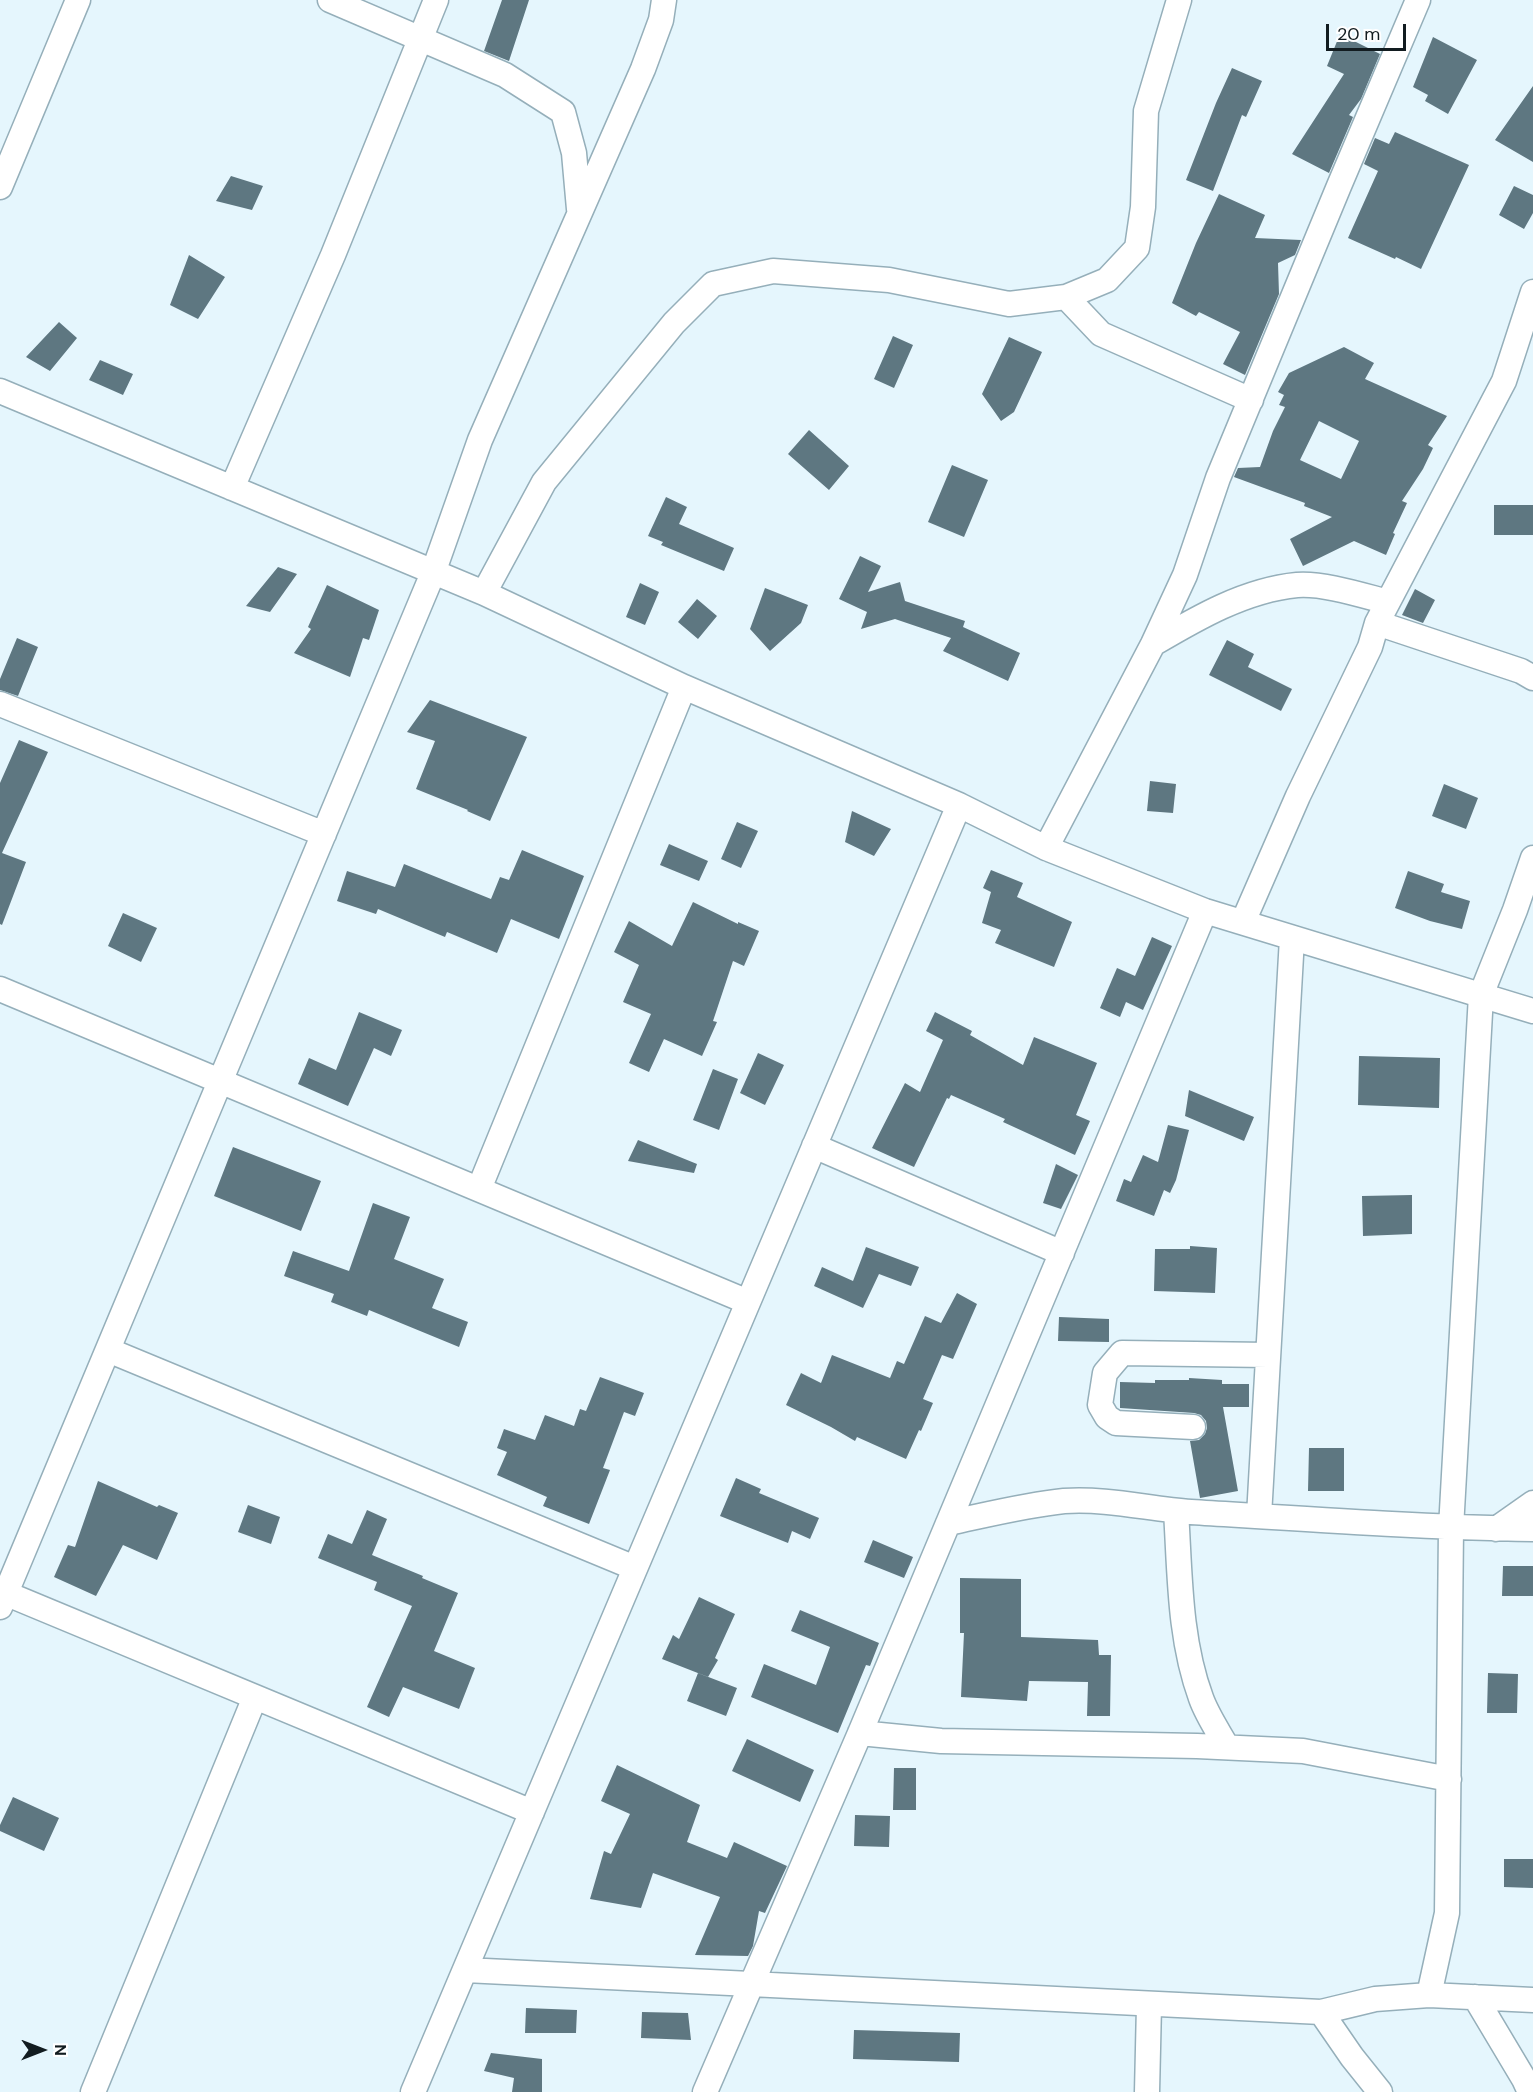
<!DOCTYPE html>
<style>
body{margin:0}
#map{position:relative;width:1533px;height:2092px;overflow:hidden;background:#e5f6fd;font-family:"DM Sans",sans-serif}
canvas{display:block}
.north{position:absolute;left:12px;top:2020px;width:60px;height:60px;-webkit-text-stroke:4px #fff;paint-order:stroke;rotate:90deg;font-size:16px;font-weight:700;line-height:24px;text-align:center;color:#121c20}
.north::after{content:'';display:block;margin:auto;width:21px;height:27px;background:#121c20;clip-path:polygon(50% 0,100% 100%,50% 72%,0 100%)}
.scale{position:absolute;left:1326px;top:24px;width:80px;height:27px;box-sizing:border-box;border:3px solid #121c20;border-top:0;padding-left:8px;font-size:18px;line-height:21px;white-space:nowrap;color:#121c20;-webkit-text-stroke:4px #fff;paint-order:stroke}
</style>
<div id="map">
<canvas width="1533" height="2092"></canvas>
<div class="north">N</div>
<div class="scale">20 m</div>
</div>
<script>
const ctx = document.querySelector('canvas').getContext('2d');
ctx.lineJoin = 'round';
function paint(path, color) { ctx.fillStyle = color; ctx.fill(path, 'evenodd'); }
function stroke(path, color, width, dash) { ctx.strokeStyle = color; ctx.lineWidth = width; ctx.lineCap = dash ? 'butt' : 'round'; ctx.setLineDash(dash || []); ctx.stroke(path); }
const building = new Path2D(`
 M 502,0 L 529,0 L 509,61 L 484,51 Z
 M 1340,34 L 1380,54 L 1361,99 L 1349,115 L 1353,117 L 1329,173 L 1292,154 L 1344,74 L 1327,66 Z
 M 1433,37 L 1477,60 L 1448,114 L 1425,101 L 1428,95 L 1413,87 Z
 M 1232,68 L 1262,81 L 1246,117 L 1242,115 L 1213,191 L 1186,180 L 1216,103 Z
 M 1533,86 L 1533,162 L 1495,140 Z
 M 1395,132 L 1469,165 L 1421,269 L 1396,257 L 1395,259 L 1348,238 L 1378,171 L 1364,164 L 1375,138 L 1389,144 Z
 M 231,176 L 263,186 L 252,210 L 216,201 Z
 M 1514,186 L 1533,195 L 1533,213 L 1524,229 L 1499,215 Z
 M 1219,194 L 1265,215 L 1255,238 L 1301,240 L 1295,255 L 1278,263 L 1279,294 L 1245,375 L 1223,364 L 1240,332 L 1199,312 L 1196,316 L 1172,303 L 1196,243 Z
 M 189,255 L 225,277 L 198,319 L 170,305 Z
 M 59,322 L 77,338 L 50,371 L 26,357 Z
 M 893,336 L 913,345 L 894,388 L 874,379 Z
 M 1009,337 L 1042,352 L 1014,412 L 1001,421 L 982,394 Z
 M 1344,347 L 1374,363 L 1365,379 L 1447,416 L 1428,445 L 1433,448 L 1423,469 L 1402,501 L 1407,503 L 1393,533 L 1395,534 L 1386,555 L 1354,541 L 1303,566 L 1290,539 L 1332,517 L 1304,506 L 1305,503 L 1234,477 L 1238,468 L 1260,467 L 1273,431 L 1285,407 L 1279,405 L 1284,395 L 1278,392 L 1289,373 ZM 1319,421 L 1359,441 L 1341,479 L 1300,460 Z
 M 100,360 L 133,374 L 123,395 L 89,380 Z
 M 809,430 L 849,466 L 829,490 L 788,454 Z
 M 952,465 L 988,480 L 964,537 L 928,522 Z
 M 666,497 L 687,507 L 679,524 L 734,548 L 724,571 L 661,545 L 663,542 L 648,536 Z
 M 1494,505 L 1533,505 L 1533,535 L 1494,535 Z
 M 860,556 L 881,566 L 868,592 L 900,582 L 905,601 L 965,621 L 963,627 L 1020,653 L 1008,681 L 943,651 L 951,638 L 895,619 L 861,629 L 867,612 L 839,599 Z
 M 278,567 L 297,574 L 270,612 L 246,606 Z
 M 640,583 L 659,592 L 645,625 L 626,617 Z
 M 327,585 L 379,610 L 369,640 L 363,638 L 350,677 L 294,653 L 311,629 L 308,627 Z
 M 765,588 L 808,605 L 801,623 L 770,651 L 750,629 Z
 M 1415,589 L 1435,600 L 1423,623 L 1402,615 Z
 M 697,599 L 717,616 L 698,639 L 678,622 Z
 M 17,638 L 38,647 L 18,696 L 0,690 L 0,679 Z
 M 1227,640 L 1254,654 L 1248,667 L 1292,689 L 1281,711 L 1209,675 Z
 M 430,700 L 527,737 L 490,821 L 467,811 L 468,810 L 416,789 L 435,741 L 407,732 Z
 M 19,740 L 48,752 L 2,853 L 26,862 L 2,925 L 0,924 L 0,783 Z
 M 1150,781 L 1176,784 L 1173,813 L 1147,811 Z
 M 1444,784 L 1478,798 L 1466,829 L 1432,816 Z
 M 852,811 L 891,829 L 874,856 L 845,842 Z
 M 737,822 L 758,831 L 741,868 L 721,859 Z
 M 669,844 L 708,861 L 699,881 L 660,865 Z
 M 522,850 L 584,876 L 559,939 L 511,919 L 497,953 L 447,932 L 445,937 L 378,909 L 376,914 L 337,901 L 347,871 L 395,887 L 404,864 L 491,899 L 500,877 L 509,880 Z
 M 991,870 L 1023,883 L 1017,897 L 1072,922 L 1054,967 L 995,943 L 1001,930 L 982,923 L 991,892 L 983,888 Z
 M 1408,871 L 1444,884 L 1441,892 L 1470,901 L 1462,929 L 1430,921 L 1395,908 Z
 M 693,902 L 738,924 L 738,922 L 759,931 L 744,966 L 733,961 L 713,1021 L 717,1022 L 702,1056 L 664,1039 L 649,1072 L 629,1063 L 651,1014 L 623,1002 L 639,965 L 614,952 L 629,921 L 672,946 Z
 M 123,913 L 157,928 L 141,962 L 108,946 Z
 M 1152,937 L 1172,946 L 1143,1010 L 1126,1002 L 1120,1017 L 1100,1008 L 1117,968 L 1135,976 Z
 M 359,1012 L 402,1030 L 391,1056 L 374,1048 L 348,1106 L 298,1084 L 309,1058 L 336,1070 Z
 M 935,1012 L 972,1031 L 970,1035 L 1023,1065 L 1034,1037 L 1097,1063 L 1076,1115 L 1090,1121 L 1075,1155 L 1003,1122 L 1005,1119 L 951,1095 L 949,1099 L 947,1098 L 914,1167 L 872,1148 L 905,1083 L 920,1092 L 943,1040 L 926,1031 Z
 M 758,1053 L 784,1065 L 765,1105 L 740,1093 Z
 M 1359,1056 L 1440,1058 L 1439,1108 L 1358,1105 Z
 M 713,1069 L 738,1079 L 719,1130 L 693,1120 Z
 M 1189,1090 L 1254,1117 L 1244,1141 L 1185,1116 Z
 M 1168,1125 L 1189,1130 L 1176,1180 L 1170,1193 L 1164,1190 L 1154,1216 L 1116,1201 L 1124,1179 L 1131,1182 L 1143,1155 L 1158,1162 Z
 M 638,1140 L 697,1164 L 694,1173 L 628,1161 Z
 M 233,1147 L 321,1181 L 301,1231 L 214,1196 Z
 M 1056,1164 L 1078,1175 L 1061,1209 L 1043,1203 Z
 M 1412,1195 L 1412,1234 L 1363,1236 L 1362,1196 Z
 M 373,1203 L 410,1217 L 394,1259 L 444,1279 L 432,1308 L 468,1322 L 459,1347 L 369,1310 L 367,1316 L 331,1302 L 334,1294 L 284,1276 L 293,1251 L 349,1271 Z
 M 1190,1246 L 1217,1248 L 1215,1293 L 1154,1291 L 1155,1249 L 1190,1249 Z
 M 866,1247 L 919,1267 L 911,1286 L 879,1274 L 863,1308 L 814,1286 L 822,1267 L 853,1281 Z
 M 957,1293 L 977,1304 L 953,1359 L 942,1355 L 923,1399 L 933,1403 L 921,1431 L 919,1430 L 906,1459 L 857,1437 L 855,1441 L 831,1427 L 786,1405 L 801,1373 L 821,1383 L 832,1355 L 890,1378 L 897,1361 L 904,1364 L 925,1316 L 941,1323 Z
 M 1059,1317 L 1109,1319 L 1109,1342 L 1058,1341 Z
 M 600,1377 L 644,1393 L 635,1416 L 624,1412 L 603,1468 L 610,1470 L 589,1524 L 543,1506 L 547,1497 L 497,1475 L 507,1452 L 497,1448 L 504,1429 L 535,1440 L 545,1415 L 574,1426 L 580,1409 L 586,1411 Z
 M 1189,1378 L 1222,1380 L 1222,1384 L 1249,1384 L 1249,1407 L 1223,1407 L 1238,1491 L 1200,1498 L 1190,1441 L 1199,1440 L 1205,1434 L 1207,1428 L 1206,1421 L 1201,1415 L 1194,1413 L 1120,1408 L 1120,1382 L 1155,1383 L 1155,1380 L 1189,1380 Z
 M 1309,1448 L 1344,1448 L 1344,1491 L 1308,1491 Z
 M 736,1478 L 761,1489 L 759,1493 L 819,1518 L 810,1539 L 792,1531 L 788,1543 L 720,1516 Z
 M 98,1481 L 157,1507 L 159,1505 L 178,1513 L 157,1560 L 123,1545 L 96,1596 L 54,1577 L 68,1545 L 75,1547 Z
 M 248,1505 L 280,1517 L 271,1544 L 238,1532 Z
 M 367,1510 L 387,1519 L 372,1555 L 423,1576 L 422,1578 L 458,1593 L 434,1651 L 475,1668 L 459,1709 L 403,1687 L 389,1717 L 367,1707 L 412,1606 L 374,1590 L 377,1582 L 318,1558 L 328,1534 L 352,1544 Z
 M 873,1540 L 913,1557 L 904,1578 L 864,1562 Z
 M 1503,1566 L 1533,1566 L 1533,1596 L 1502,1596 Z
 M 960,1578 L 1021,1579 L 1021,1637 L 1098,1640 L 1099,1655 L 1111,1655 L 1110,1716 L 1087,1716 L 1088,1682 L 1029,1681 L 1027,1701 L 961,1697 L 964,1633 L 960,1633 Z
 M 699,1597 L 735,1614 L 715,1658 L 718,1660 L 708,1677 L 662,1659 L 673,1635 L 679,1639 Z
 M 800,1610 L 879,1643 L 870,1666 L 866,1665 L 838,1733 L 751,1697 L 764,1664 L 816,1685 L 830,1647 L 791,1631 Z
 M 698,1673 L 737,1688 L 726,1716 L 687,1701 Z
 M 1488,1673 L 1518,1674 L 1517,1713 L 1487,1713 Z
 M 747,1739 L 814,1770 L 800,1802 L 732,1771 Z
 M 617,1765 L 700,1805 L 687,1842 L 727,1858 L 734,1842 L 787,1866 L 765,1913 L 759,1911 L 753,1946 L 748,1956 L 695,1955 L 720,1897 L 653,1873 L 641,1908 L 590,1899 L 604,1851 L 611,1854 L 630,1814 L 601,1801 Z
 M 894,1768 L 916,1768 L 916,1810 L 893,1810 Z
 M 13,1797 L 59,1818 L 44,1851 L 0,1831 L 0,1825 Z
 M 855,1815 L 890,1816 L 889,1847 L 854,1846 Z
 M 1504,1859 L 1533,1859 L 1533,1888 L 1504,1887 Z
 M 526,2008 L 577,2010 L 576,2033 L 525,2033 Z
 M 642,2012 L 688,2013 L 691,2040 L 641,2038 Z
 M 854,2030 L 960,2033 L 959,2062 L 853,2059 Z
 M 491,2053 L 542,2059 L 542,2092 L 512,2092 L 514,2078 L 484,2071 Z`);
const street = new Path2D(`
 M 330,0 L 505,75 L 563,112 L 574,153 L 579,209
 M 0,187 L 78,0
 M 1066,297 L 1101,334 L 1251,400
 M 0,391 L 484,593 L 684,687 L 959,805 L 1046,848 L 1205,911 L 1533,1011
 M 232,488 L 333,255 L 436,0
 M 484,593 L 544,482 L 674,323 L 713,284 L 773,271 L 889,280 L 1009,304 L 1066,297 L 1107,280 L 1137,248 L 1143,207 L 1146,111 L 1179,0
 M 1377,623 L 1521,671 L 1533,678
 M 1153,644 C 1197,618 1245,590 1297,585 C 1324,583 1361,595 1388,602
 M 0,704 L 324,834
 M 1046,848 L 1153,644 L 1185,575 L 1218,478 L 1339,186 L 1418,0
 M 1243,922 L 1298,796 L 1370,647 L 1377,623 L 1504,381 L 1533,292
 M 0,989 L 748,1302
 M 814,1146 L 1062,1253
 M 479,1189 L 684,687
 M 108,1350 L 635,1568
 M 1193,1427 L 1116,1423 L 1107,1417 L 1100,1405 L 1105,1373 L 1122,1353 L 1268,1355
 M 1176,1511 C 1180,1574 1179,1638 1201,1698 C 1207,1715 1218,1731 1227,1747
 M 1259,1516 L 1292,938
 M 948,1523 C 986,1515 1025,1505 1064,1501 C 1107,1498 1149,1509 1191,1512 C 1305,1519 1419,1527 1533,1529
 M 1496,1529 L 1533,1503
 M 0,1591 L 532,1812
 M 0,1607 L 433,573 L 480,440 L 643,69 L 661,20 L 664,0
 M 860,1733 L 941,1741 L 1197,1746 L 1303,1751 L 1449,1779
 M 465,1970 L 1321,2012 L 1375,1999 L 1429,1995 L 1447,1913 L 1451,1528 L 1481,995 L 1515,910 L 1533,858
 M 1429,1995 L 1533,2000
 M 1475,1997 L 1524,2079 L 1530,2092
 M 1321,2012 L 1352,2057 L 1380,2092
 M 93,2092 L 255,1697
 M 413,2092 L 959,805
 M 705,2092 L 860,1733 L 1205,911
 M 1147,2092 L 1149,2005`);
paint(building, '#5e7781');
stroke(street, '#95afba', 27);
stroke(street, '#fff', 24);
</script>
